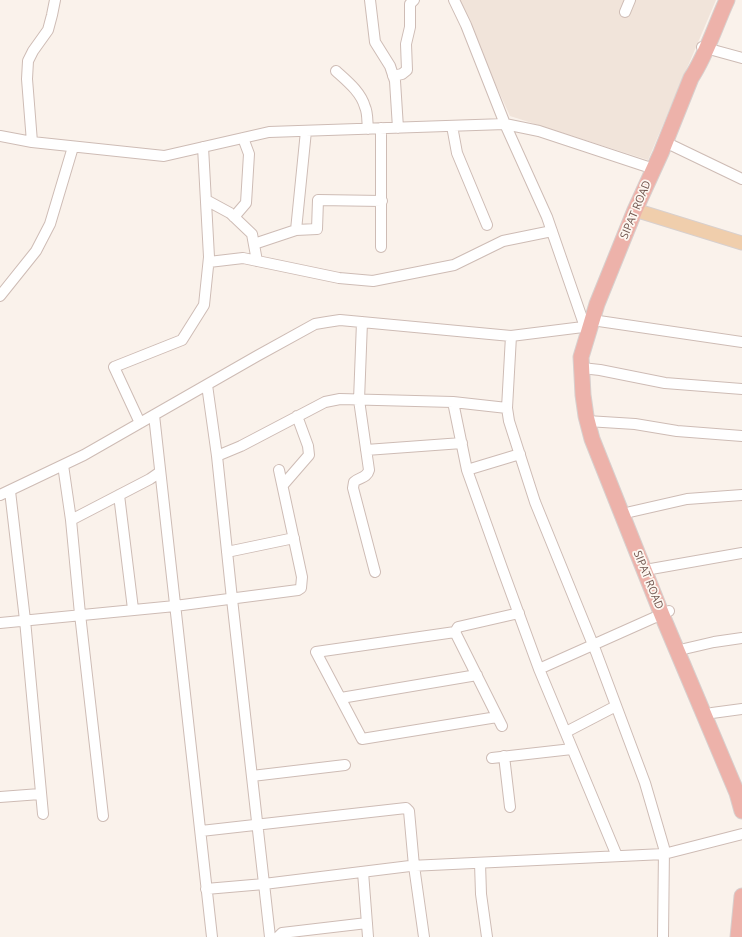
<!DOCTYPE html>
<style>
body{margin:0}
canvas{display:block;background:#faf2eb}
</style>
<canvas width="742" height="937"></canvas>
<script>
const ctx = document.querySelector('canvas').getContext('2d');
ctx.lineJoin = 'round';
function paint(path, color) { ctx.fillStyle = color; ctx.fill(path, 'evenodd'); }
function stroke(path, color, width, dash) { ctx.strokeStyle = color; ctx.lineWidth = width; ctx.lineCap = dash ? 'butt' : 'round'; ctx.setLineDash(dash || []); ctx.stroke(path); }
function drawText(font, color, halo, rows, align = 'center') {
  ctx.font = font + ' "Open Sans",sans-serif'; ctx.lineWidth = 3.5; ctx.setLineDash([]); ctx.textBaseline = 'middle'; ctx.strokeStyle = halo; ctx.fillStyle = color; for (const [text, x, y, turn = 0] of rows) {
    ctx.save(); ctx.translate(x, y); ctx.rotate((+turn || 0) * Math.PI / 180); ctx.textAlign = isNaN(turn) ? turn : align; if (halo) ctx.strokeText(text, 0, 0); ctx.fillText(text, 0, 0); ctx.restore();
  }
}
const residential = new Path2D(`
 M 457,0 L 716,0 L 648,160 L 510,116 Z`);
const minor = new Path2D(`
 M 370,0 L 375,42 L 390,66 L 395,81 L 398,128
 M 454,0 L 466,25 L 505,124 L 547,217 L 585,327
 M 625,12 L 630,0
 M 702,47 L 742,58
 M 336,71 C 347,81 361,92 365,107 C 368,113 367,122 368,129
 M 393,76 L 402,74 L 407,70 L 406,44 L 410,27 L 410,4 L 414,0
 M 452,126 L 457,153 L 487,225
 M 381,128 L 381,247
 M 0,136 L 32,142 L 164,156 L 269,132 L 505,124 L 539,131 L 654,169
 M 32,142 L 27,79 L 28,61 L 33,51 L 48,30 L 52,15 L 55,0
 M 665,142 L 742,179
 M 206,200 L 230,213 L 252,234 L 257,261
 M 234,217 L 246,203 L 249,154 L 243,138
 M 296,230 L 317,229 L 318,200 L 382,201
 M 254,244 L 296,230 L 306,131
 M 209,262 L 243,258 L 339,278 L 373,281 L 454,265 L 503,241 L 552,231
 M 0,296 L 36,251 L 50,224 L 73,147
 M 592,320 L 742,342
 M 362,322 L 359,400 L 369,470 C 367,478 360,477 354,482 L 353,488 L 375,572
 M 511,336 L 507,408 L 509,421 L 535,502 L 596,652 L 645,783 L 664,848 L 663,937
 M 582,368 L 600,370 L 665,383 L 742,389
 M 207,385 L 217,456 L 232,599 L 270,937
 M 453,402 L 467,470 L 502,568 L 539,669 L 617,856
 M 154,415 L 212,937
 M 587,421 L 635,424 L 677,431 L 742,436
 M 140,423 L 114,367 L 182,340 L 204,305 L 209,257 L 203,147
 M 366,450 L 462,443
 M 217,456 L 241,446 L 325,402 L 340,399 L 453,402 L 507,408
 M 63,465 L 71,520 L 80,614 L 103,816
 M 467,470 L 520,454
 M 283,485 L 309,455 L 308,446 L 297,416
 M 10,491 L 25,620 L 43,814
 M 0,495 L 84,455 L 257,356 L 315,324 L 327,322 L 340,320 L 511,336 L 591,326
 M 119,495 L 133,609
 M 630,512 L 687,499 L 742,495
 M 71,520 L 150,479 L 160,472
 M 227,552 L 294,538
 M 651,569 L 742,553
 M 0,623 L 175,606 L 298,590 L 301,588 L 302,577 L 279,470
 M 455,632 L 458,627 L 519,613
 M 684,649 L 714,642 L 742,638
 M 539,669 L 669,611
 M 341,698 L 477,675
 M 712,713 L 742,709
 M 497,717 L 362,739 L 316,652 L 455,632 L 502,726
 M 566,732 L 616,706
 M 504,756 L 510,807
 M 492,758 L 572,749
 M 252,776 L 345,765
 M 0,797 L 40,794
 M 201,831 L 406,808 L 409,811 L 414,866 L 424,937
 M 480,863 L 481,894 L 487,937
 M 363,872 L 368,937
 M 206,889 L 264,884 L 410,866 L 664,854 L 742,834
 M 278,937 L 282,933 L 367,923`);
const major = new Path2D(`
 M 635,210 L 742,243`);
const highway = new Path2D(`
 M 727,0 C 715,26 707,54 691,78 L 661,153 L 635,210 L 597,304 L 581,357 L 583,395 L 586,416 L 592,439 L 662,615 L 737,793 L 742,811
 M 738,937 L 742,896`);
const streetNames = [
 ["SIPAT ROAD",636,210,-67],
 ["SIPAT ROAD",648,580,68]
];
paint(residential, '#f1e4da');
stroke(minor, '#cebcb5', 12);
stroke(major, '#d8d0ce', 15);
stroke(highway, '#d8d0ce', 17);
stroke(minor, '#fff', 10);
stroke(major, '#f0ceac', 13);
stroke(highway, '#edb2aa', 15);
drawText('11px', '#735851', '#fdf7f1', streetNames);
</script>
